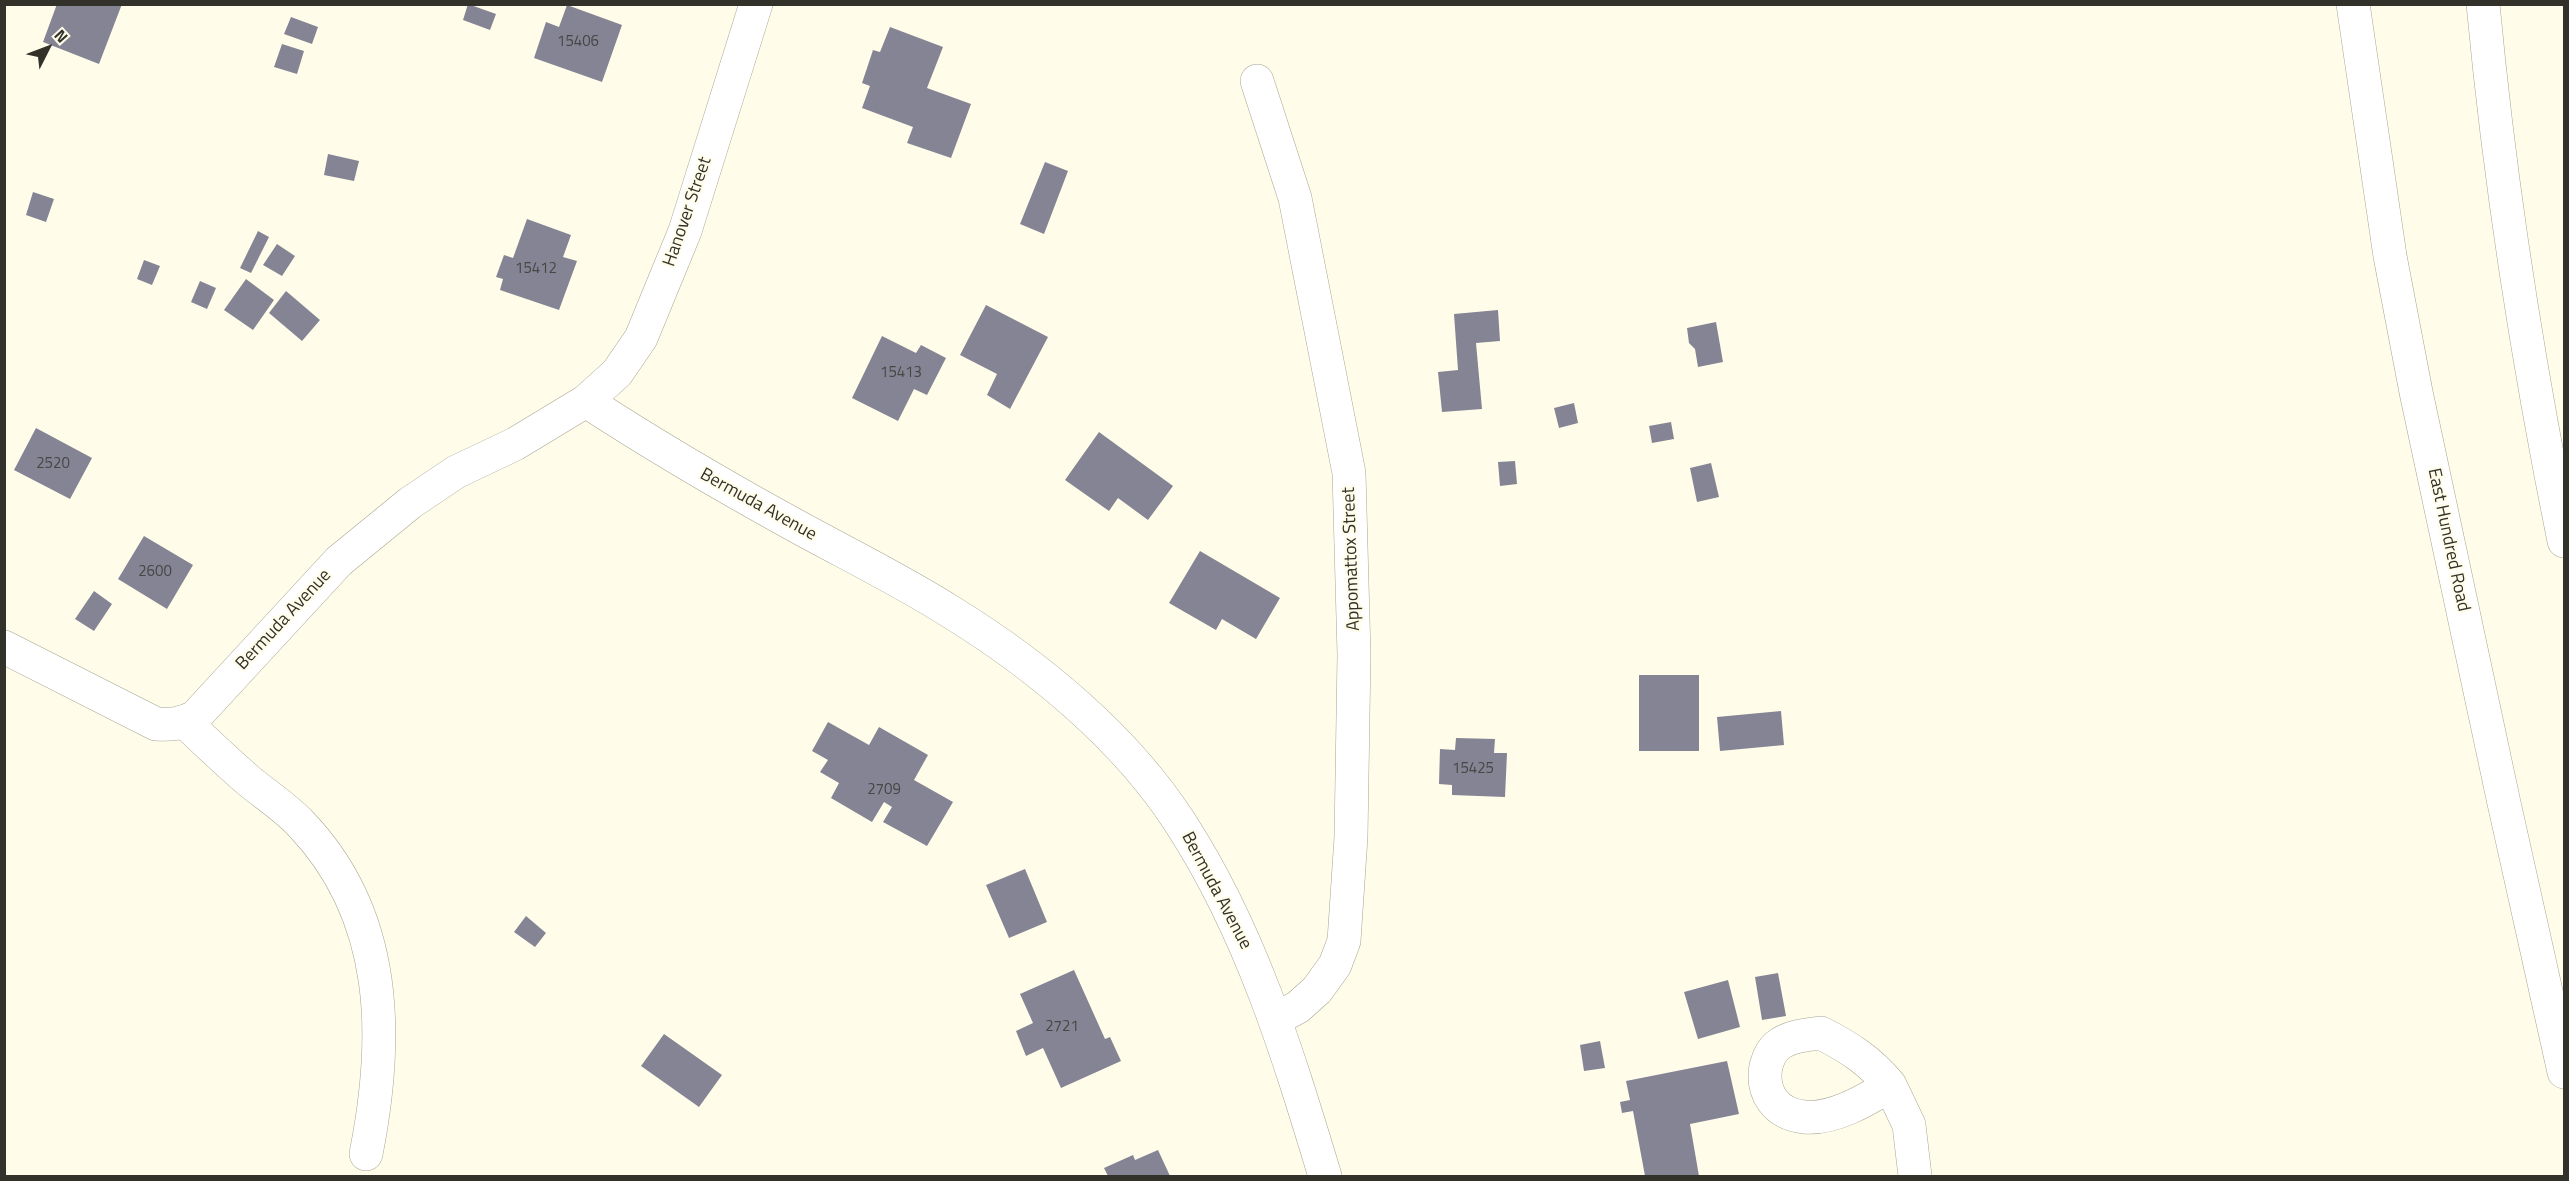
<!DOCTYPE html>
<style>
body{margin:0}
#map{position:relative;width:2569px;height:1181px;overflow:hidden;background:#fffdea;font-family:"Titillium Web",sans-serif}
canvas{display:block}
.frame{position:absolute;inset:0;border:6px solid #32312a;pointer-events:none}
.north{position:absolute;left:18px;top:18px;width:60px;height:60px;-webkit-text-stroke:4px #fffdea;paint-order:stroke;rotate:48deg;font-size:16px;font-weight:700;line-height:24px;text-align:center;color:#32312a}
.north::after{content:'';display:block;margin:auto;width:21px;height:27px;background:#32312a;clip-path:polygon(50% 0,100% 100%,50% 72%,0 100%)}
</style>
<div id="map">
<canvas width="2569" height="1181"></canvas>
<div class="frame"></div>
<div class="north">N</div>
</div>
<script>
const ctx = document.querySelector('canvas').getContext('2d');
ctx.lineJoin = 'round';
function paint(path, color) { ctx.fillStyle = color; ctx.fill(path, 'evenodd'); }
function stroke(path, color, width, dash) { ctx.strokeStyle = color; ctx.lineWidth = width; ctx.lineCap = dash ? 'butt' : 'round'; ctx.setLineDash(dash || []); ctx.stroke(path); }
function drawText(font, color, halo, rows, align = 'center') {
  ctx.font = font + ' "Titillium Web",sans-serif'; ctx.lineWidth = 4.5; ctx.setLineDash([]); ctx.textBaseline = 'middle'; ctx.strokeStyle = halo; ctx.fillStyle = color; for (const [text, x, y, turn = 0] of rows) {
    ctx.save(); ctx.translate(x, y); ctx.rotate((+turn || 0) * Math.PI / 180); ctx.textAlign = isNaN(turn) ? turn : align; if (halo) ctx.strokeText(text, 0, 0); ctx.fillText(text, 0, 0); ctx.restore();
  }
}
const building = new Path2D(`
 M 57,4 L 122,4 L 99,64 L 43,42 Z
 M 468,4 L 496,14 L 490,30 L 463,20 Z
 M 567,5 L 622,25 L 602,82 L 534,58 L 546,22 L 559,27 Z
 M 291,17 L 318,27 L 312,44 L 284,34 Z
 M 890,27 L 943,47 L 927,88 L 971,104 L 951,158 L 907,143 L 913,127 L 862,108 L 870,86 L 862,83 L 873,50 L 880,52 Z
 M 282,44 L 304,51 L 297,74 L 274,67 Z
 M 328,154 L 359,161 L 354,181 L 324,175 Z
 M 1045,162 L 1068,171 L 1044,234 L 1020,224 Z
 M 33,192 L 54,199 L 46,222 L 26,215 Z
 M 527,219 L 571,235 L 563,257 L 577,261 L 559,310 L 500,290 L 503,279 L 496,277 L 504,255 L 513,258 Z
 M 258,231 L 269,237 L 251,273 L 240,268 Z
 M 277,244 L 295,256 L 282,276 L 263,265 Z
 M 144,260 L 160,266 L 152,285 L 137,279 Z
 M 246,279 L 274,300 L 253,330 L 224,310 Z
 M 200,281 L 216,288 L 207,309 L 191,302 Z
 M 286,291 L 320,320 L 302,341 L 269,313 Z
 M 986,305 L 1048,337 L 1010,409 L 987,395 L 997,374 L 960,355 Z
 M 1498,310 L 1500,341 L 1476,343 L 1482,409 L 1442,412 L 1438,372 L 1458,370 L 1454,314 Z
 M 1716,322 L 1723,362 L 1698,367 L 1695,349 L 1689,343 L 1687,328 Z
 M 882,336 L 916,353 L 921,345 L 946,358 L 927,395 L 914,389 L 898,421 L 852,398 Z
 M 1574,403 L 1578,423 L 1559,428 L 1554,408 Z
 M 1671,422 L 1674,439 L 1652,443 L 1649,426 Z
 M 36,428 L 92,458 L 70,499 L 14,470 Z
 M 1099,432 L 1173,486 L 1148,520 L 1118,498 L 1109,511 L 1065,480 Z
 M 1515,461 L 1517,484 L 1500,486 L 1498,462 Z
 M 1711,463 L 1719,497 L 1697,502 L 1690,468 Z
 M 144,536 L 193,565 L 167,609 L 118,579 Z
 M 1200,551 L 1280,598 L 1256,639 L 1222,619 L 1216,630 L 1169,603 Z
 M 94,591 L 112,604 L 94,631 L 75,619 Z
 M 1639,675 L 1699,675 L 1699,751 L 1639,751 Z
 M 1781,711 L 1784,745 L 1720,751 L 1717,717 Z
 M 828,722 L 869,745 L 879,727 L 928,755 L 914,780 L 953,802 L 927,846 L 883,822 L 892,807 L 884,802 L 872,822 L 831,798 L 839,783 L 820,772 L 828,760 L 812,751 Z
 M 1456,738 L 1495,739 L 1494,753 L 1507,753 L 1505,797 L 1452,795 L 1452,785 L 1439,784 L 1440,749 L 1455,750 Z
 M 1025,869 L 1047,922 L 1009,938 L 986,885 Z
 M 526,916 L 546,933 L 535,947 L 514,932 Z
 M 1074,970 L 1105,1039 L 1110,1037 L 1121,1061 L 1061,1088 L 1043,1048 L 1026,1056 L 1016,1031 L 1033,1023 L 1020,994 Z
 M 1778,973 L 1786,1016 L 1762,1020 L 1755,977 Z
 M 1728,980 L 1740,1027 L 1698,1039 L 1684,992 Z
 M 664,1034 L 722,1075 L 699,1107 L 641,1066 Z
 M 1600,1041 L 1605,1068 L 1584,1071 L 1580,1045 Z
 M 1727,1061 L 1739,1114 L 1690,1124 L 1699,1176 L 1645,1176 L 1633,1111 L 1622,1113 L 1620,1102 L 1630,1100 L 1626,1081 Z
 M 1158,1150 L 1170,1176 L 1108,1176 L 1104,1168 L 1133,1155 L 1135,1160 Z`);
const minor = new Path2D(`
 M 1257,81 L 1295,198 L 1349,473 L 1354,655 L 1351,837 L 1344,941 L 1335,965 L 1317,990 L 1298,1007 L 1276,1019
 M 586,401 C 652,444 720,484 789,522 C 843,552 899,579 951,612 C 1037,665 1126,738 1181,824 C 1251,932 1288,1054 1325,1176
 M 4,647 L 156,724 C 171,725 181,724 195,717 L 339,561 L 410,503 L 456,472 L 515,444 L 586,401 L 617,373 L 641,338 L 685,231 L 756,4
 M 185,722 C 206,742 227,762 249,781 C 266,795 286,808 301,824 C 389,916 389,1038 366,1154
 M 1821,1033 C 1850,1048 1869,1060 1890,1085 C 1867,1100 1833,1120 1804,1117 C 1776,1114 1761,1093 1766,1066 C 1768,1059 1771,1051 1777,1046 C 1789,1036 1806,1035 1821,1033 Z
 M 1890,1085 L 1909,1125 L 1915,1176`);
const highway = new Path2D(`
 M 2353,4 L 2390,256 L 2416,392 L 2504,803 L 2564,1072
 M 2483,4 C 2500,185 2528,364 2564,541`);
const numberNames = [
 ["15406",578,42],
 ["15412",536,269],
 ["15413",901,373],
 ["2520",53,464],
 ["2600",155,572],
 ["15425",1473,769],
 ["2709",884,790],
 ["2721",1062,1027]
];
const streetNames = [
 ["Hanover Street",688,212,-71],
 ["Bermuda Avenue",758,505,29],
 ["East Hundred Road",2448,540,78],
 ["Appomattox Street",1352,559,-92],
 ["Bermuda Avenue",284,620,-47],
 ["Bermuda Avenue",1216,891,62]
];
paint(building, '#858494');
stroke(minor, '#a7a593', 34);
stroke(highway, '#a7a593', 34);
stroke(minor, '#fff', 33);
stroke(highway, '#fff', 33);
drawText('15px', '#474644', null, numberNames);
drawText('18px', '#32312a', '#fffdea', streetNames);
</script>
